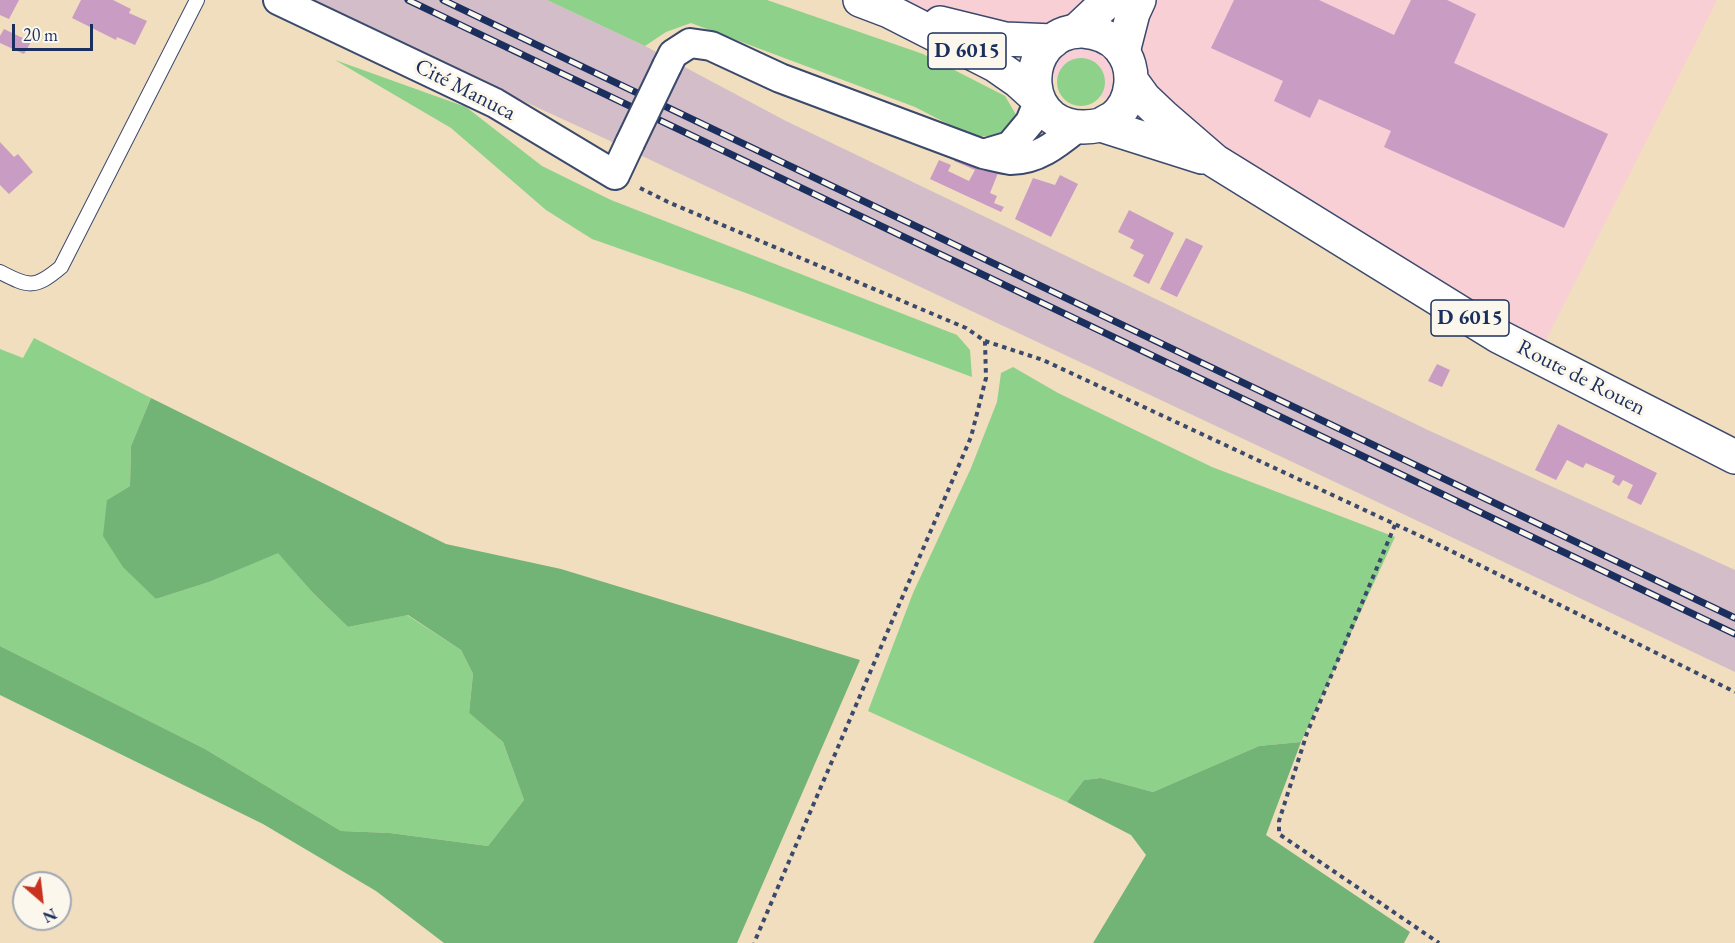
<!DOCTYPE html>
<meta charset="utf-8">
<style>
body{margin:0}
#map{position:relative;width:1735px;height:943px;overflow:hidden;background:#f1debe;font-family:"EB Garamond",serif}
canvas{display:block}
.north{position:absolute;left:12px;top:871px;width:60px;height:60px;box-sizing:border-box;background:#fbf7ec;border:2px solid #a1a7b3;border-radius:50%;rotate:152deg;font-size:16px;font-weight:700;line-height:24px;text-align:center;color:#1b2f5e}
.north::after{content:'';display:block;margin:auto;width:21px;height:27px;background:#c8321e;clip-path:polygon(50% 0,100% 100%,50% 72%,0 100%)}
.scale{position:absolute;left:12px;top:24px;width:81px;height:27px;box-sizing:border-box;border:3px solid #1b2f5e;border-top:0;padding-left:8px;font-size:18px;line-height:21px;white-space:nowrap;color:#1b2f5e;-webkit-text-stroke:4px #fbf7ec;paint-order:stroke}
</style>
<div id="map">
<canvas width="1735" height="943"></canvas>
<div class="north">N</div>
<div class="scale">20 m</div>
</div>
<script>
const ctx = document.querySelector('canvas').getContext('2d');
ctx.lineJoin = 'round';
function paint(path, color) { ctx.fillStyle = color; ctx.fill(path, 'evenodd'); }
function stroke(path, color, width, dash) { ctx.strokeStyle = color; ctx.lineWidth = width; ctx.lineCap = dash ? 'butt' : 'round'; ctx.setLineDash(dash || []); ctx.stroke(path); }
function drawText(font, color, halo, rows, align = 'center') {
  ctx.font = font + ' "EB Garamond",serif'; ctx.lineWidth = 6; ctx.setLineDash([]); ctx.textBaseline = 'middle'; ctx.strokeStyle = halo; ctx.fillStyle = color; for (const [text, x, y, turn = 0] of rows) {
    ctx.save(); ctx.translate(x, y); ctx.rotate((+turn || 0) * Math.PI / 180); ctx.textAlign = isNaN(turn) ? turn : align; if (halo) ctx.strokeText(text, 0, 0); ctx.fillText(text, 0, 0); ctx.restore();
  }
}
const built = new Path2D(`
 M 889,0 L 1717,0 L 1538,356 L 1124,106 L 1035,69 Z`);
const industrial = new Path2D(`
 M 303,0 L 547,0 L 645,46 L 786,121 L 1430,431 L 1735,570 L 1735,672 L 1403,514 L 606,139 Z`);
const green = new Path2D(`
 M 547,0 L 767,0 L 923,54 L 1005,96 L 1018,118 L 1004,135 L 973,137 L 915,107 L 691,23 L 666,32 L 645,46 Z
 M1057 82a24 24 0 1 1 48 0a24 24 0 1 1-48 0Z
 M 335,60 L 466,107 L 542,166 L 611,200 L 957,335 L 970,350 L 972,377 L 746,293 L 592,239 L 546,210 L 451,128 Z
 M 34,338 L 151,398 L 131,446 L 130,486 L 107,500 L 156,599 L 209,582 L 278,552 L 313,593 L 348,627 L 407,615 L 461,650 L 473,674 L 469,713 L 503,742 L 524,800 L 488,846 L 390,833 L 341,831 L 205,749 L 0,646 L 0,349 L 23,358 Z
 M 1013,367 L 1058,393 L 1212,467 L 1395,537 L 1301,742 L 1259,746 L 1153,792 L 1101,778 L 1084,780 L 1067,802 L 868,711 L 913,593 L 971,468 L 997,402 L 1001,373 Z`);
const forest = new Path2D(`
 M 151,398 L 446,544 L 561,569 L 860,660 L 737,943 L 444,943 L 376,891 L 263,824 L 0,695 L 0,646 L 205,749 L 341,831 L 390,833 L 488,846 L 524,800 L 503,742 L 469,713 L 473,674 L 461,650 L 408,615 L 348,627 L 313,593 L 278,553 L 209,582 L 156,599 L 123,567 L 103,536 L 107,500 L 130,486 L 131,446 Z
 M 1301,742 L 1266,835 L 1410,932 L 1404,943 L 1093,943 L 1146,855 L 1131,835 L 1067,802 L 1084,780 L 1101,778 L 1153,792 L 1259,746 Z`);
const building = new Path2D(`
 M 0,0 L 19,0 L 9,19 L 0,15 Z
 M 81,0 L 113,0 L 131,9 L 129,13 L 147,21 L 135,45 L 117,37 L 116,40 L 72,18 Z
 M 1234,0 L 1319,0 L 1394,35 L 1411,0 L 1447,0 L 1476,14 L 1454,63 L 1608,134 L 1564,228 L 1384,147 L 1391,131 L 1319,99 L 1310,118 L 1274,101 L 1283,81 L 1211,48 Z
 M 4,29 L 31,42 L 24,54 L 0,43 L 0,36 Z
 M 0,142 L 14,157 L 18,154 L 33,172 L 9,194 L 0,185 Z
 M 957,154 L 1000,168 L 990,193 L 997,196 L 994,203 L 1004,207 L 1001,212 L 930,179 L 939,160 L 951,165 L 948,171 L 969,181 L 975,170 L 954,161 Z
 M 1060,175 L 1078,184 L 1051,237 L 1015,219 L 1033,178 L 1055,185 Z
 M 1129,210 L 1174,233 L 1149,284 L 1133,276 L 1144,255 L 1130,248 L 1134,240 L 1118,232 Z
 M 1186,238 L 1203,246 L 1177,297 L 1160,289 Z
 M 1437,364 L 1450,370 L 1442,387 L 1428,381 Z
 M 1558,424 L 1657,473 L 1641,505 L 1627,498 L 1633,485 L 1623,480 L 1619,486 L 1612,482 L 1615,476 L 1586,463 L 1583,468 L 1567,460 L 1556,480 L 1535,470 Z`);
const path = new Path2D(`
 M 640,188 L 668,202 L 966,328 L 985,341 L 986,378 L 971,437 L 754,943
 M 985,341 L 1043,360 L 1431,541 L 1735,692
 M 1395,525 L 1307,733 L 1279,821 L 1279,834 L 1439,943`);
const service = new Path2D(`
 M 0,272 C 29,287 35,289 61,267 L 197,0`);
const minor = new Path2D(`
 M 278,0 L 495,103 L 615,175 L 630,143
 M 667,66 L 673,54 L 690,43 L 711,46 L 780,78 L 983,154 C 992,156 1002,159 1011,160 C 1038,160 1058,143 1078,127
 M 983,154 L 1010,146 L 1030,122 L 1039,100`);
const tertiary = new Path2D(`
 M 1076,31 L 1109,0
 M 1123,52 L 1133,13 L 1139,0`);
const primary = new Path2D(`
 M 860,0 L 889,11 L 995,65 L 1018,81 L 1039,100
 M 940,23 L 1005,39 L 1053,41
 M 1131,80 L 1144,98 L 1163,116 L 1215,161 L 1498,336 L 1735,457
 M 1101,125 C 1105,122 1109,120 1113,118 C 1134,102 1137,68 1120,48 C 1111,37 1096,32 1083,31 C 1017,29 1015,143 1101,125 L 1202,157`);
const rail = new Path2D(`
 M 408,0 L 1735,634
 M 443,0 L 1735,618`);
const minorBridge = new Path2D(`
 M 630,143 L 667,66`);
const shields = [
 [967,51,78],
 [1470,318,78]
];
const shieldNames = [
 ["D 6015",967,51],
 ["D 6015",1470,318]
];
const streetNames = [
 ["Cité Manuca",465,90,27],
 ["Route de Rouen",1581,378,27]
];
paint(built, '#f7cfd5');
paint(industrial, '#d2bdc8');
paint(green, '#8dd18a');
paint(forest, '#72b376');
paint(building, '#c99cc3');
stroke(service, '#3b496c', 16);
stroke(minor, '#3b496c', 32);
stroke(tertiary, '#3b496c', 36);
stroke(primary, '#3b496c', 36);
stroke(path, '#3b496c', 4, [4.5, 4.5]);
stroke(service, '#fff', 14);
stroke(minor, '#fff', 28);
stroke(tertiary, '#fff', 33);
stroke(primary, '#fff', 33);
stroke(rail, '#1b2f5e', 7);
stroke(rail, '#fbf7ec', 4.5, [14]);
stroke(minorBridge, '#3b496c', 32, []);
stroke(minorBridge, '#fff', 28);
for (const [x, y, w] of shields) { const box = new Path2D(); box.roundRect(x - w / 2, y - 18, w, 36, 4.5); ctx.fillStyle = '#fbf7ec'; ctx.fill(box); stroke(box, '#1b2f5e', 1.5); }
drawText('bold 21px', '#1b2f5e', null, shieldNames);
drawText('22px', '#1b2f5e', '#fbf7ec', streetNames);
</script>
